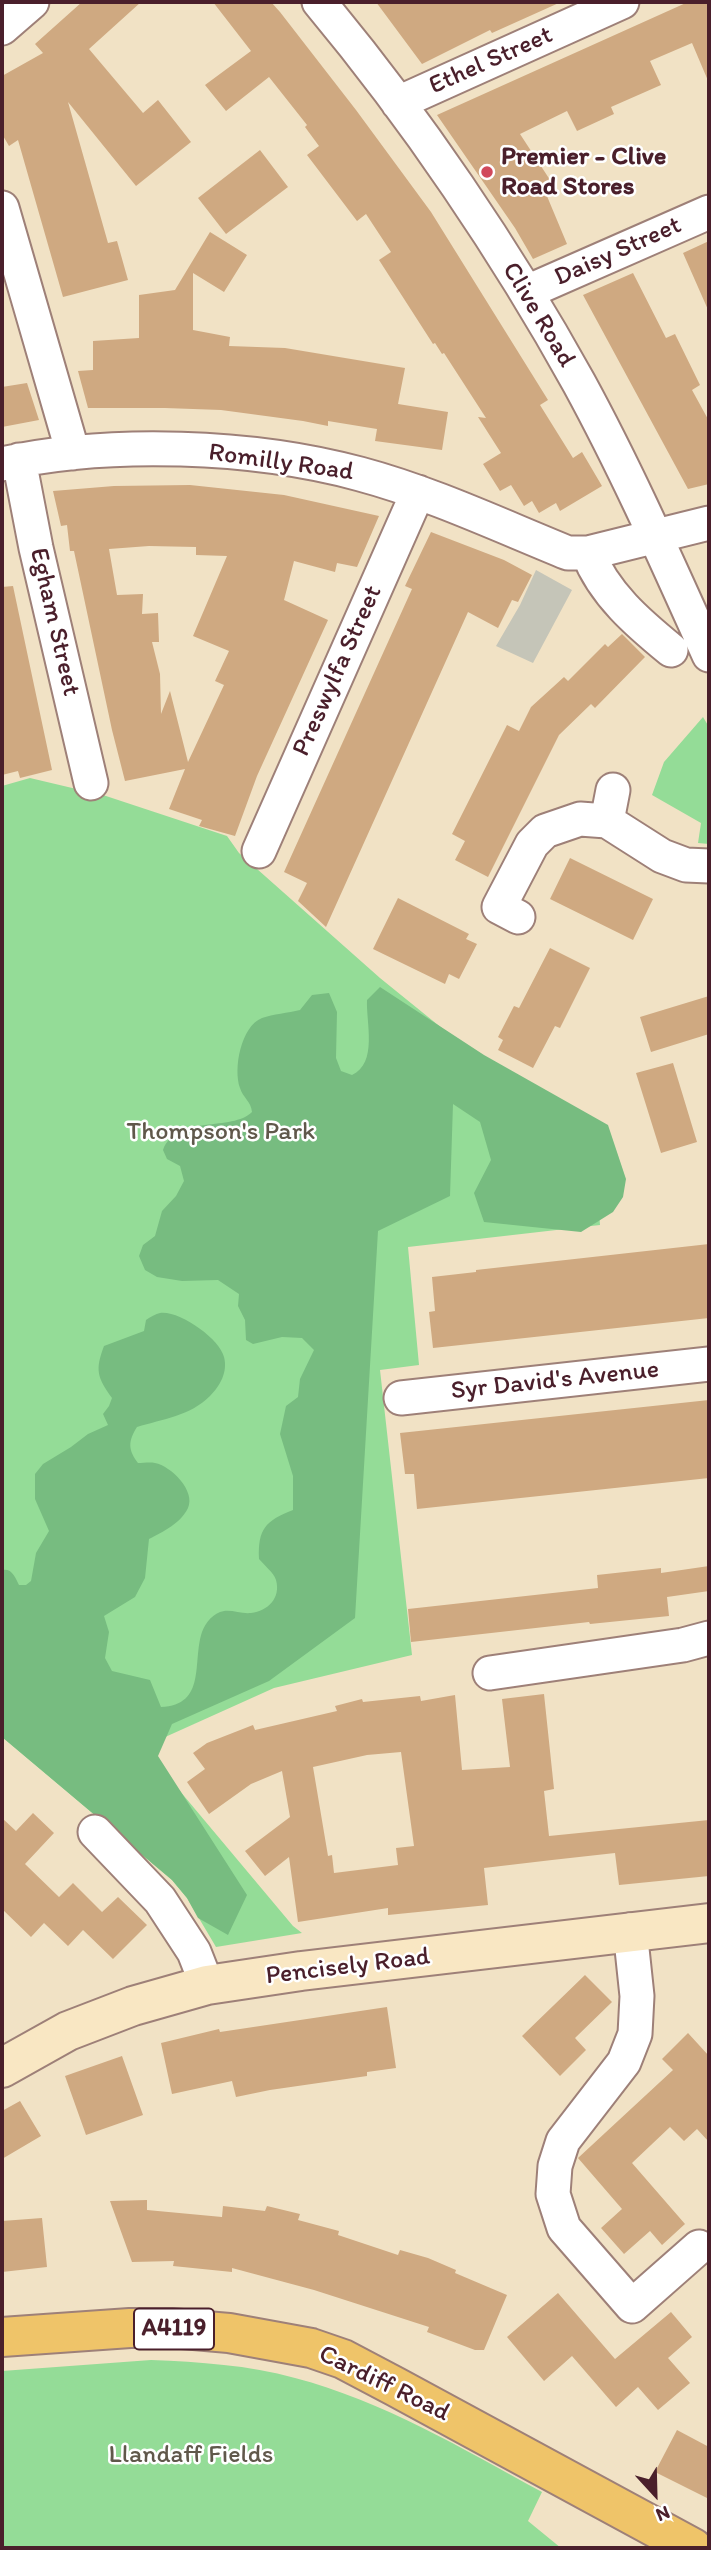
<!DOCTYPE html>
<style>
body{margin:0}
#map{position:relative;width:711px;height:2550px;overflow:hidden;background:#f1e2c5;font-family:Itim,sans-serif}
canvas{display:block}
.frame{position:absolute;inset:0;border:4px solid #4a1f2b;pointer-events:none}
.north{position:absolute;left:620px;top:2459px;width:70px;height:70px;-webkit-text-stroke:5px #fff;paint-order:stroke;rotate:158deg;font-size:19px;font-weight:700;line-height:28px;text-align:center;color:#4a1f2b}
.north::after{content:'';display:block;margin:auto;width:24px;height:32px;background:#4a1f2b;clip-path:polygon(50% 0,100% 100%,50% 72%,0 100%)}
</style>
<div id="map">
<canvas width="711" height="2550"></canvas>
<div class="frame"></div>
<div class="north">N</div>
</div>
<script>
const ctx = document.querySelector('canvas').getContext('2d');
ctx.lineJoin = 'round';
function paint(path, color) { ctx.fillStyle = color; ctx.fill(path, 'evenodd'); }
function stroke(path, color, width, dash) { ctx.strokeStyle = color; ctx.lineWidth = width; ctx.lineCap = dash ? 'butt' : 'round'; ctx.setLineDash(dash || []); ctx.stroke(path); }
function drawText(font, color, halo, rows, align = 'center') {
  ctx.font = font + ' Itim,sans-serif'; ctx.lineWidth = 5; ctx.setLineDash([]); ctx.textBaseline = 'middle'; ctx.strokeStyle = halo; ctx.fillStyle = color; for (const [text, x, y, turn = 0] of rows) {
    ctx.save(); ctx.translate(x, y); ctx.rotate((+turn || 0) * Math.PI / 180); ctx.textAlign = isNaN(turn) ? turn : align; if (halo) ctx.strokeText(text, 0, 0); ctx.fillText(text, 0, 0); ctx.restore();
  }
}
const industrial = new Path2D(`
 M 536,570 L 572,590 L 533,663 L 496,646 L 520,605 Z`);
const green = new Path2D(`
 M 703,717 L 709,727 L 709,844 L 698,843 L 701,823 L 652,795 L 664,762 Z
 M 30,778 L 106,796 L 227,836 L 239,853 L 380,978 L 480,1059 L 593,1132 L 600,1225 L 408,1247 L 419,1365 L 380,1370 L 412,1655 L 274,1688 L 143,1747 L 293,1926 L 302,1933 L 216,1947 L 187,1898 L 172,1880 L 2,1737 L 2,786 Z
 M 151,2360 C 200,2362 248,2365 295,2378 C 383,2401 463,2449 542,2492 L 528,2521 L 561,2548 L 2,2548 L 2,2371 Z`);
const forest = new Path2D(`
 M 380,987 L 484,1055 L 608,1125 L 626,1179 L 623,1197 L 613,1212 L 581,1232 L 484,1222 L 474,1193 L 491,1160 L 480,1122 L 453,1104 L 450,1196 L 378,1231 L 355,1618 L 269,1681 L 172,1724 L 158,1756 L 247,1895 L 228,1935 L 198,1918 L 187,1898 L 172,1880 L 2,1737 L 2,1570 C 12,1568 15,1577 19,1585 L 26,1585 L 31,1581 L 36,1553 L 49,1531 L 35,1499 L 35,1474 L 43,1464 L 71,1447 L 88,1434 L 108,1425 L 103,1414 L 109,1406 L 112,1398 C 97,1377 95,1370 104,1346 L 144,1331 L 146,1320 C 150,1317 156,1314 160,1313 C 179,1310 220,1339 224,1357 C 228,1372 220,1386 210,1396 C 190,1416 163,1419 137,1427 C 128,1441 128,1450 138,1463 C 143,1463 150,1462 155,1463 C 171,1466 196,1491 188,1508 C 181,1523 163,1532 149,1539 L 145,1578 L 135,1597 L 104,1616 L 109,1632 L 105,1658 L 112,1671 L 150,1680 L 161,1707 C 207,1705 192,1662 202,1632 C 206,1622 213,1613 224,1611 C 233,1610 242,1614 251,1613 C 268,1611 281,1598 276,1580 C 274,1573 264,1565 259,1559 C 258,1529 265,1521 293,1510 L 293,1476 L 280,1434 L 286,1406 L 298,1397 L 300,1379 L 314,1350 L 302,1338 L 282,1337 L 253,1344 L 246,1340 L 245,1320 L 238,1306 L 239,1294 L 218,1280 L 182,1281 L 157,1277 L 145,1270 L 139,1256 L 143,1245 L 155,1236 L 162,1211 L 176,1196 L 184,1181 L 180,1166 L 167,1159 L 163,1150 C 177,1114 232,1132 252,1112 C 251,1101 243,1098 240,1088 C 233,1069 241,1026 262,1018 C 273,1014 288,1013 300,1010 L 312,995 L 329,993 L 337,1012 L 336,1058 L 341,1071 L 352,1075 C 378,1063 366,1023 367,1000 Z`);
const building = new Path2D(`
 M 82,2 L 141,2 L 89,49 L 143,113 L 158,100 L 191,142 L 136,186 L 68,102 L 108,243 L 117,241 L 128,280 L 63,297 L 18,140 L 9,146 L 2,134 L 2,76 L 43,53 L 35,44 Z
 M 213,2 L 271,2 L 280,12 L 356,110 L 431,212 L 548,400 L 540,405 L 573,458 L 582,452 L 602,486 L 560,511 L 556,503 L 539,513 L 532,501 L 524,506 L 511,485 L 500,491 L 483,464 L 501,453 L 478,417 L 486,418 L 444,353 L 442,354 L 435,343 L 433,344 L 379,260 L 391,252 L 366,214 L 357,221 L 307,155 L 319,146 L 305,127 L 307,125 L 269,77 L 226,111 L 205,85 L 251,51 Z
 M 376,2 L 561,2 L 492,33 L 490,30 L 422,64 Z
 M 688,2 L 709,2 L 709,83 L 692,43 L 650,61 L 661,85 L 611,107 L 614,114 L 577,131 L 567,111 L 520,134 L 552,183 L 544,189 L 567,244 L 533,259 L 515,228 L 437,115 Z
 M 260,150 L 288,187 L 226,234 L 198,198 Z
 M 210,232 L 247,255 L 224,292 L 193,273 L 193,330 L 230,337 L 229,346 L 285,348 L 405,368 L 398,404 L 448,412 L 442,450 L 375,441 L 377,429 L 328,421 L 328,426 L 303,421 L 221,410 L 165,408 L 88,408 L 78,371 L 93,370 L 93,341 L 139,338 L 139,295 L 175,290 Z
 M 709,241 L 709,312 L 683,253 Z
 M 633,273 L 666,338 L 675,334 L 700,385 L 692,390 L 709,421 L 709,484 L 688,489 L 583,295 Z
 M 27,383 L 39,420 L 2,427 L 2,387 Z
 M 190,485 L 284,495 L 379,516 L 357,567 L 337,563 L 335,572 L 294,561 L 284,600 L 328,620 L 257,776 L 235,836 L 199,826 L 202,820 L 169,809 L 185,769 L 125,781 L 112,730 L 74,551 L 70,551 L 67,525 L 61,526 L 53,491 L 114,486 ZM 149,546 L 196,547 L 196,555 L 227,556 L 193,636 L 229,651 L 215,681 L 224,685 L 188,762 L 170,691 L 161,714 L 160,674 L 152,642 L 159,642 L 158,613 L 142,614 L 143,594 L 117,595 L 109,549 Z
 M 431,532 L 504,560 L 532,575 L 518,602 L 512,600 L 498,628 L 468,612 L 326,927 L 298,901 L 307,883 L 284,872 L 412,589 L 405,586 Z
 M 13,586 L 52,770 L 20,778 L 18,771 L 2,775 L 2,587 Z
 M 622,634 L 645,657 L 595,708 L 591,704 L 559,735 L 488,877 L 455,860 L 465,841 L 452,834 L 507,725 L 519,731 L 531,707 L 564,677 L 568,681 L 605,644 L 608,647 Z
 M 570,858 L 653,899 L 633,940 L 550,899 Z
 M 398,898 L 469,934 L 466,939 L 477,944 L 459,979 L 449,974 L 445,984 L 373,949 Z
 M 550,948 L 590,968 L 560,1028 L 555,1026 L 533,1068 L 498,1050 L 503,1040 L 498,1037 L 514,1006 L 519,1008 Z
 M 709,996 L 709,1034 L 651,1052 L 640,1017 Z
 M 673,1063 L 697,1142 L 661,1153 L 636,1073 Z
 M 709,1244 L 709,1318 L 433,1348 L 429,1312 L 435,1311 L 432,1277 L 476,1272 L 476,1270 Z
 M 709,1400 L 709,1478 L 417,1509 L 414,1474 L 405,1474 L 400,1433 Z
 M 709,1566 L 709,1591 L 667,1597 L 669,1616 L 590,1624 L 589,1622 L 411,1642 L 408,1609 L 598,1588 L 597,1575 L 661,1568 L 661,1573 Z
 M 544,1694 L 554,1789 L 544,1791 L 549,1836 L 709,1820 L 709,1876 L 619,1885 L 615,1853 L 552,1860 L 484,1868 L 488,1905 L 388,1915 L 388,1908 L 298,1922 L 289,1857 L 265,1876 L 245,1851 L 290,1817 L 282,1771 L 251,1784 L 209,1814 L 187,1782 L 205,1769 L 193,1753 L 207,1743 L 253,1725 L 255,1730 L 337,1711 L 335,1706 L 362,1699 L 363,1702 L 420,1696 L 421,1701 L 455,1695 L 462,1770 L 510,1767 L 502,1699 ZM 401,1752 L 414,1846 L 396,1848 L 398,1865 L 334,1873 L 332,1855 L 328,1856 L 313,1767 L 367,1755 Z
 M 33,1813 L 54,1833 L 25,1864 L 59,1897 L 73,1883 L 102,1912 L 118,1897 L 147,1925 L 113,1959 L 83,1930 L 68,1946 L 44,1923 L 31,1937 L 2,1909 L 2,1818 L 16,1831 Z
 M 585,1975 L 612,2002 L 575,2038 L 586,2050 L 560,2076 L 522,2036 Z
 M 387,2007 L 396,2068 L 367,2072 L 367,2076 L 270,2090 L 236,2097 L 232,2081 L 172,2094 L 161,2043 L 219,2029 L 220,2032 Z
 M 688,2033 L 709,2056 L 709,2142 L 697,2129 L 684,2141 L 670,2127 L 632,2163 L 685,2224 L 662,2245 L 650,2231 L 624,2254 L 601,2228 L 622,2209 L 578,2158 L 673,2070 L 662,2059 Z
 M 122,2056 L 143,2115 L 86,2135 L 65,2076 Z
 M 20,2101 L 41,2136 L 2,2159 L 2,2111 Z
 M 147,2200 L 147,2210 L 222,2217 L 223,2206 L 265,2211 L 267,2206 L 300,2214 L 298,2220 L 339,2231 L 338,2235 L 398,2255 L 400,2250 L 428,2258 L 456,2270 L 455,2273 L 507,2295 L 484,2350 L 475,2350 L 427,2332 L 429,2327 L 314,2290 L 232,2268 L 232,2272 L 173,2266 L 174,2261 L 132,2262 L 110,2201 Z
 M 42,2218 L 47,2267 L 2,2272 L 2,2221 Z
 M 558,2293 L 615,2359 L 671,2312 L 692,2337 L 668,2358 L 690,2383 L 658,2410 L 638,2387 L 616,2407 L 572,2356 L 544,2381 L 507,2337 Z
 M 677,2430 L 709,2447 L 709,2499 L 655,2472 Z`);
const minor = new Path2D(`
 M 319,2 C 415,117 506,251 579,383 C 627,471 668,564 709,655
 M 2,28 L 32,2
 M 398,103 L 622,2
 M 2,208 L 73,453
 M 527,292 L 709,212
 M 19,460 L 36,548 L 91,783
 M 2,464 C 109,440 253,445 360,474 C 431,493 499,525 568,553 L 588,553 L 709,523
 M 588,553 C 604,594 638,623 671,650
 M 607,821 L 613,790
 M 259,851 L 418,492
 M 518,917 L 499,907 L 532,844 L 545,831 L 580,819 L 607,821 L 662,856 L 686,865 L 709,866
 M 401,1398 L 709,1364
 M 490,1673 L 683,1645 L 709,1638
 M 95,1832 L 160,1900 L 194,1952 L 207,1985
 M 630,1930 L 637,1996 L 635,2034 L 624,2062 L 563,2141 L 555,2166 L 553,2194 L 564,2228 L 632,2306 L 699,2247`);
const secondary = new Path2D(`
 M 2,2068 L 68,2031 L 133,2006 L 207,1985 L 301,1971 L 709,1923`);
const primary = new Path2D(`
 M 2,2337 L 130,2328 L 171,2328 L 229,2333 L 311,2348 L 343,2359 L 396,2387 L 693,2548`);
const markers = [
 [487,172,7,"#d1495b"]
];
const shields = [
 [174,2329,80]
];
const shieldNames = [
 ["A4119",174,2329]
];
const streetNames = [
 ["Ethel Street",491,61,-24],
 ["Daisy Street",618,252,-24],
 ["Clive Road",538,315,59],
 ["Romilly Road",281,463,8],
 ["Egham Street",54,622,77],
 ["Preswylfa Street",338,671,-66],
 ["Syr David's Avenue",555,1381,-6],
 ["Pencisely Road",348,1967,-7],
 ["Cardiff Road",384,2384,26]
];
const poiNames = [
 ["Premier - Clive",501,157],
 ["Road Stores",501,187]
];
const parkNames = [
 ["Thompson's Park",221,1132],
 ["Llandaff Fields",191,2455]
];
paint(industrial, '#c5c5b8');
paint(green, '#94dc97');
paint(forest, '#77bc80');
paint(building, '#cfa981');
stroke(minor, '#9e8078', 37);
stroke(secondary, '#9e8078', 42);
stroke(primary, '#9e8078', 42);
stroke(minor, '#fff', 33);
stroke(secondary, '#f9e7c3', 38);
stroke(primary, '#efc469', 38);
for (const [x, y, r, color] of markers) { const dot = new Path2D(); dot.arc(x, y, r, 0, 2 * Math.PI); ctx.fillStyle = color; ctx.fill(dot); stroke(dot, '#fff', 2.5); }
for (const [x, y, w] of shields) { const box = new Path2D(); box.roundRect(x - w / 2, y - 20.5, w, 41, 5); ctx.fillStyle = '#fff'; ctx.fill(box); stroke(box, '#4a1f2b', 2); }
drawText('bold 24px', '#4a1f2b', null, shieldNames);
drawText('26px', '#4a1f2b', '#fff', streetNames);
drawText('bold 26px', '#4a1f2b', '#fff', poiNames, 'left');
drawText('26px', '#60584b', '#fff', parkNames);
</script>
